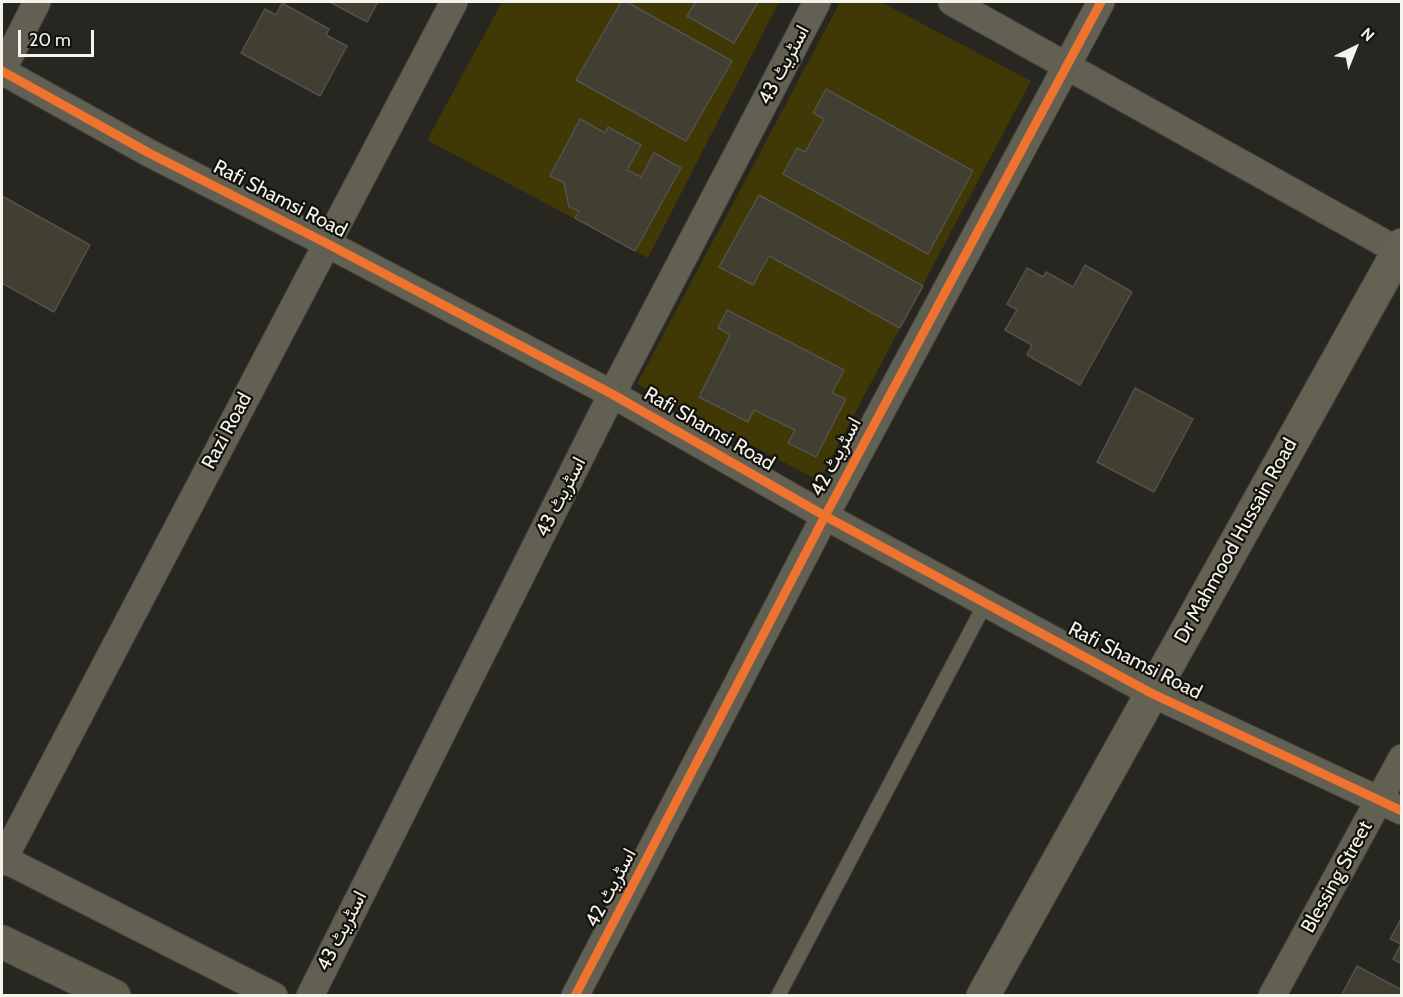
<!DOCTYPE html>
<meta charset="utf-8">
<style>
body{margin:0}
#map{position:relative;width:1403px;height:997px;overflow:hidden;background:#272620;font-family:Cabin,sans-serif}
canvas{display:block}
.frame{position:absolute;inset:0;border:3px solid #f4f3ec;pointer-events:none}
.north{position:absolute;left:1325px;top:18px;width:60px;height:60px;-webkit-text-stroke:4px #12110c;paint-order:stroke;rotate:43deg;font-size:16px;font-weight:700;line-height:24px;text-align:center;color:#f4f3ec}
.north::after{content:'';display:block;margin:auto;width:21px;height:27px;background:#f4f3ec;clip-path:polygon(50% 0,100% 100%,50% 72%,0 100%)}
.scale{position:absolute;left:18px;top:30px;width:76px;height:27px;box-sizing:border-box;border:3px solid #f4f3ec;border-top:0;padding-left:8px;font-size:18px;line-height:21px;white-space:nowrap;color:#f4f3ec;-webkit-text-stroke:4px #12110c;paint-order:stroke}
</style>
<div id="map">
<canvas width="1403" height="997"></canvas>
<div class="frame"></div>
<div class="north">N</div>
<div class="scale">20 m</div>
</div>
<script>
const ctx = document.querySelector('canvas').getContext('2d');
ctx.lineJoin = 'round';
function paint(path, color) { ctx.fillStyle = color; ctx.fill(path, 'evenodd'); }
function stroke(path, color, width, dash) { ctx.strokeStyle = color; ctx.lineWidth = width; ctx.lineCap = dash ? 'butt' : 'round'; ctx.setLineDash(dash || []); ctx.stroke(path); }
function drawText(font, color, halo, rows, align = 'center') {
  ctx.font = font + ' Cabin,Vazirmatn,sans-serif'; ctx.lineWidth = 4.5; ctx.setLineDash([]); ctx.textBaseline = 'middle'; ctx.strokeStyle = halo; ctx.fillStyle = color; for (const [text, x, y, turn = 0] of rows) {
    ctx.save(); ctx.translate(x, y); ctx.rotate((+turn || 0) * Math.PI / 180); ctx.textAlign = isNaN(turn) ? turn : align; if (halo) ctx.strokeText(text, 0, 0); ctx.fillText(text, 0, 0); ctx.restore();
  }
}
const green = new Path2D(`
 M 502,2 L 779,2 L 648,258 L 427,140 Z
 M 840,2 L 881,2 L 1031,81 L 819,481 L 637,384 Z`);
const building = new Path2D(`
 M 330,2 L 378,2 L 367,22 Z
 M 621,2 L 627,2 L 732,61 L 686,141 L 576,80 Z
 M 693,2 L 758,2 L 734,43 L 687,16 L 695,3 Z
 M 282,3 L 329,29 L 326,35 L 347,46 L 320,96 L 241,53 L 265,9 L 276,15 Z
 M 826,89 L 973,171 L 928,254 L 783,174 L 797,148 L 805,152 L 824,119 L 813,113 Z
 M 580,119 L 605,133 L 608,127 L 641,145 L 627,170 L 641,177 L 654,153 L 681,168 L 635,251 L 575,218 L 579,211 L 569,207 L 564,183 L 550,176 Z
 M 759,195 L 923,286 L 900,328 L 769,256 L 753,285 L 719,267 Z
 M 2,196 L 90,245 L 54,312 L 2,283 Z
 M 1085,265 L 1132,292 L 1080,385 L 1027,355 L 1032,345 L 1005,330 L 1017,310 L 1007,304 L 1027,268 L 1043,277 L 1046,272 L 1073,287 Z
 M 727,310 L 844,370 L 832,393 L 846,399 L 816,457 L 788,443 L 795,430 L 754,410 L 748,422 L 699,397 L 730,335 L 718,328 Z
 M 1135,388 L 1193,419 L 1154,492 L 1097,462 Z
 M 1402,917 L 1402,964 L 1393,959 L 1401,944 L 1390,939 Z
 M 1357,966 L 1402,990 L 1402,996 L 1341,996 Z`);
const service = new Path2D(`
 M 778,996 L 986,602`);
const minor = new Path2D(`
 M 952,2 L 1402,253
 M 2,71 L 149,153 L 326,243 L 612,394 L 825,516 L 1151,693 L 1402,811
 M 2,71 L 37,2
 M 2,858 L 274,996
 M 2,862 L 454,2
 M 310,996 L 612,394 L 817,2
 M 575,996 L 825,516 L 1101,2
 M 1272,996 L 1402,758`);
const secondary = new Path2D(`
 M 983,996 L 1402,245`);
const trunk = new Path2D(`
 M 2,942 L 114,996`);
const cycleway = new Path2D(`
 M 2,71 L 149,153 L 326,243 L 612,394 L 825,516 L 1151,693 L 1402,811
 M 575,996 L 825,516 L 1101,2`);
const streetNames = [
 ["اسٹریٹ 43",784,65,-62],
 ["Rafi Shamsi Road",280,199,27],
 ["Rafi Shamsi Road",709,429,30],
 ["Razi Road",227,431,-62],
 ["اسٹریٹ 42",836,457,-62],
 ["اسٹریٹ 43",561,497,-63],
 ["Dr Mahmood Hussain Road",1236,541,-61],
 ["Rafi Shamsi Road",1135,661,27],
 ["Blessing Street",1337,877,-61],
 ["اسٹریٹ 42",611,888,-62],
 ["اسٹریٹ 43",342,931,-63]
];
paint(green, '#403805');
paint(building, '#413e32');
stroke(building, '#52514b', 1.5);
stroke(service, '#43423d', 16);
stroke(minor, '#43423d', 29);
stroke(secondary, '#43423d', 35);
stroke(trunk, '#43423d', 35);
stroke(service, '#626053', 14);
stroke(minor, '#626053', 27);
stroke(secondary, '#636253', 33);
stroke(trunk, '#605e4f', 33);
stroke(cycleway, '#ef722f', 9);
drawText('20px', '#f4f3ec', '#12110c', streetNames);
</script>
